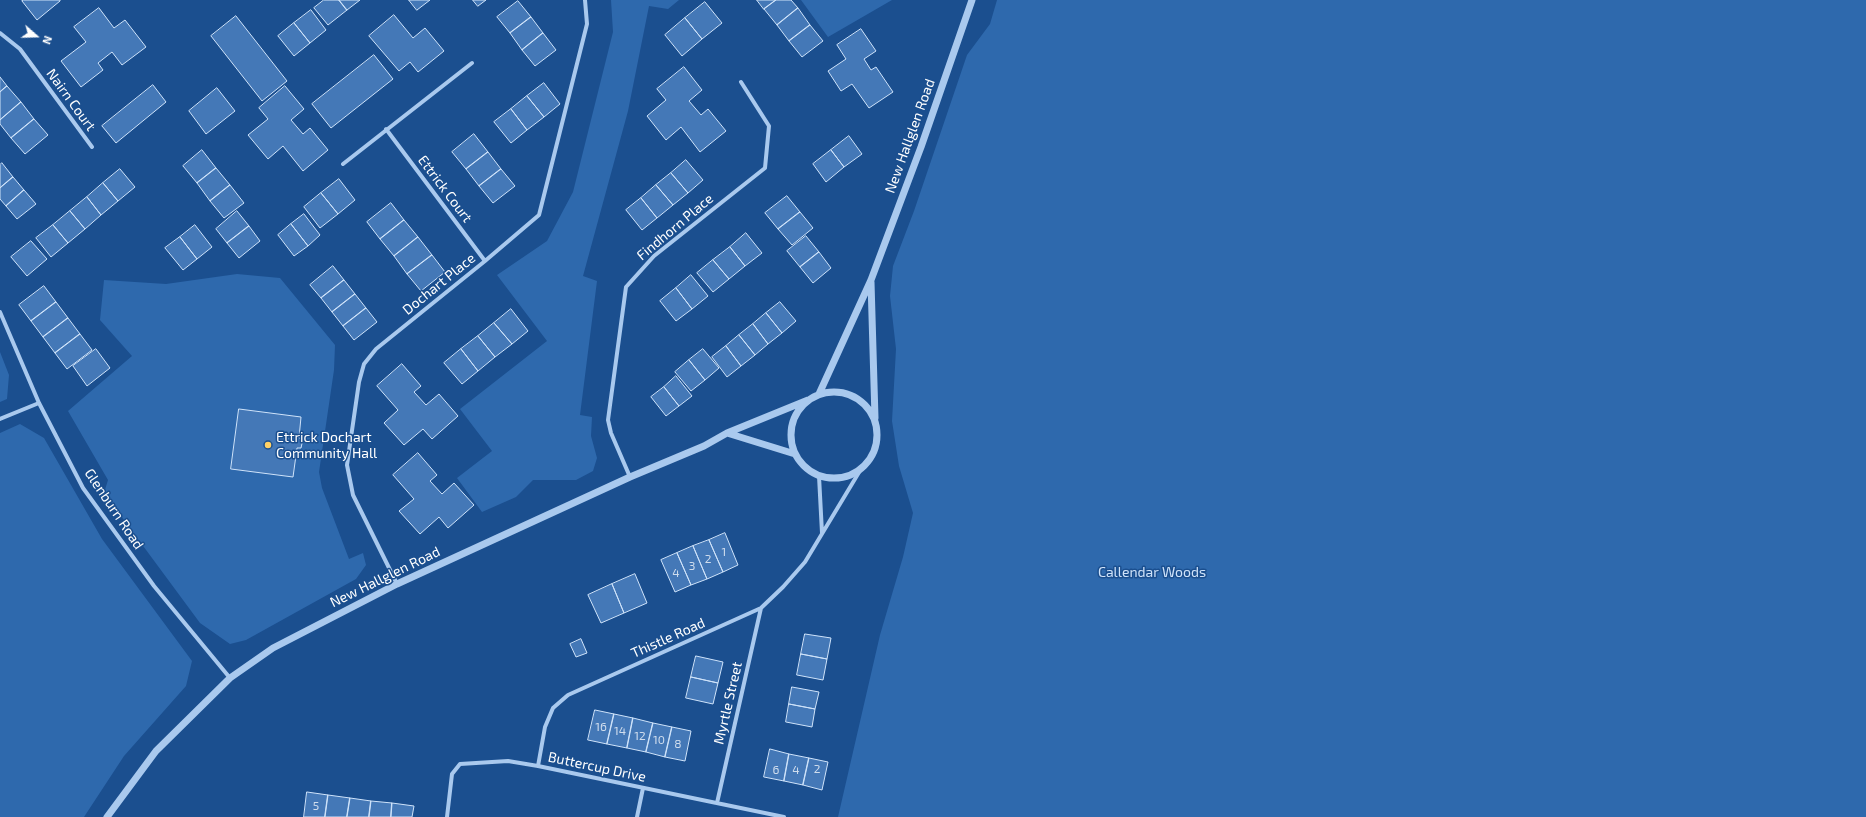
<!DOCTYPE html>
<style>
body{margin:0}
#map{position:relative;width:1866px;height:817px;overflow:hidden;background:#1b4f8f;font-family:"Exo 2",sans-serif}
canvas{display:block}
.north{position:absolute;left:16px;top:16px;width:40px;height:40px;-webkit-text-stroke:3px #1b4f8f;paint-order:stroke;rotate:110deg;font-size:11px;font-weight:700;line-height:16px;text-align:center;color:#fff}
.north::after{content:'';display:block;margin:auto;width:14px;height:18px;background:#fff;clip-path:polygon(50% 0,100% 100%,50% 72%,0 100%)}
</style>
<div id="map">
<canvas width="1866" height="817"></canvas>
<div class="north">N</div>
</div>
<script>
const ctx = document.querySelector('canvas').getContext('2d');
ctx.lineJoin = 'round';
function paint(path, color) { ctx.fillStyle = color; ctx.fill(path, 'evenodd'); }
function stroke(path, color, width, dash) { ctx.strokeStyle = color; ctx.lineWidth = width; ctx.lineCap = dash ? 'butt' : 'round'; ctx.setLineDash(dash || []); ctx.stroke(path); }
function drawText(font, color, halo, rows, align = 'center') {
  ctx.font = font + ' "Exo 2",sans-serif'; ctx.lineWidth = 3; ctx.setLineDash([]); ctx.textBaseline = 'middle'; ctx.strokeStyle = halo; ctx.fillStyle = color; for (const [text, x, y, turn = 0] of rows) {
    ctx.save(); ctx.translate(x, y); ctx.rotate((+turn || 0) * Math.PI / 180); ctx.textAlign = isNaN(turn) ? turn : align; if (halo) ctx.strokeText(text, 0, 0); ctx.fillText(text, 0, 0); ctx.restore();
  }
}
const green = new Path2D(`
 M 611,0 L 679,0 L 668,9 L 649,6 L 628,111 L 583,276 L 597,281 L 580,415 L 592,417 L 591,436 L 597,458 L 593,471 L 576,480 L 533,480 L 516,497 L 482,512 L 457,478 L 492,451 L 460,409 L 547,341 L 497,275 L 547,241 L 573,192 L 613,32 Z
 M 801,0 L 892,0 L 828,37 Z
 M 997,0 L 1866,0 L 1866,817 L 838,817 L 880,635 L 903,557 L 913,513 L 899,466 L 892,421 L 896,349 L 890,296 L 893,266 L 914,211 L 967,55 L 990,24 Z
 M 237,274 L 280,278 L 335,345 L 334,370 L 319,472 L 322,488 L 349,559 L 363,553 L 366,565 L 356,579 L 246,640 L 230,644 L 200,623 L 104,493 L 108,480 L 68,411 L 132,356 L 100,320 L 104,280 L 166,284 Z
 M 0,352 L 9,375 L 7,399 L 0,402 Z
 M 20,424 L 44,438 L 102,539 L 192,661 L 186,686 L 124,756 L 84,817 L 0,817 L 0,433 Z`);
const building = new Path2D(`
 M 24,0 L 60,0 L 60,1 L 37,20 L 22,1 Z
 M 324,0 L 339,0 L 347,10 L 328,25 L 314,8 Z
 M 339,0 L 360,0 L 347,10 Z
 M 409,0 L 430,0 L 417,10 Z
 M 473,0 L 486,0 L 478,6 Z
 M 757,0 L 776,0 L 764,9 Z
 M 776,0 L 791,0 L 798,8 L 777,25 L 764,9 Z
 M 518,1 L 531,17 L 510,33 L 497,17 Z
 M 705,2 L 722,23 L 702,39 L 685,18 Z
 M 99,8 L 114,28 L 125,20 L 146,47 L 122,65 L 112,52 L 98,63 L 103,70 L 81,87 L 61,61 L 86,42 L 74,27 Z
 M 798,8 L 810,25 L 789,41 L 777,25 Z
 M 311,10 L 326,30 L 310,43 L 294,23 Z
 M 394,15 L 413,38 L 425,28 L 444,51 L 418,72 L 410,62 L 399,71 L 369,36 Z
 M 236,16 L 287,81 L 262,101 L 211,36 Z
 M 531,17 L 543,33 L 522,50 L 510,33 Z
 M 685,18 L 702,39 L 682,56 L 665,35 Z
 M 294,23 L 310,43 L 294,56 L 278,36 Z
 M 810,25 L 823,41 L 802,57 L 789,41 Z
 M 861,29 L 876,51 L 864,59 L 871,70 L 876,67 L 893,92 L 869,108 L 852,84 L 841,91 L 828,71 L 846,59 L 837,45 Z
 M 543,33 L 556,50 L 535,66 L 522,50 Z
 M 374,55 L 393,79 L 331,128 L 312,104 Z
 M 684,67 L 702,90 L 689,101 L 701,115 L 708,109 L 726,131 L 700,152 L 681,127 L 666,140 L 647,116 L 666,100 L 657,89 Z
 M 0,77 L 7,86 L 0,92 Z
 M 544,83 L 560,104 L 544,117 L 527,96 Z
 M 153,85 L 166,102 L 116,143 L 102,126 Z
 M 7,86 L 21,102 L 0,120 L 0,92 Z
 M 285,86 L 304,109 L 291,120 L 303,134 L 310,128 L 328,150 L 303,171 L 283,146 L 268,159 L 248,135 L 268,119 L 259,108 Z
 M 217,88 L 235,111 L 206,134 L 189,111 Z
 M 527,96 L 544,117 L 527,130 L 511,109 Z
 M 21,102 L 34,119 L 11,138 L 0,124 L 0,120 Z
 M 511,109 L 527,130 L 511,143 L 494,122 Z
 M 34,119 L 48,135 L 25,154 L 11,138 Z
 M 474,134 L 488,152 L 466,169 L 452,152 Z
 M 849,136 L 862,154 L 844,167 L 831,150 Z
 M 202,150 L 216,168 L 197,183 L 183,166 Z
 M 831,150 L 844,167 L 826,182 L 813,164 Z
 M 488,152 L 501,169 L 479,186 L 466,169 Z
 M 686,160 L 703,180 L 688,193 L 671,173 Z
 M 2,163 L 13,177 L 0,188 L 0,165 Z
 M 216,168 L 230,185 L 210,201 L 197,183 Z
 M 120,169 L 135,187 L 118,201 L 103,183 Z
 M 501,169 L 515,186 L 493,203 L 479,186 Z
 M 671,173 L 688,193 L 673,205 L 656,185 Z
 M 13,177 L 24,190 L 6,206 L 0,199 L 0,188 Z
 M 339,179 L 355,200 L 338,214 L 321,193 Z
 M 103,183 L 118,201 L 101,215 L 87,197 Z
 M 230,185 L 244,203 L 224,218 L 210,201 Z
 M 656,185 L 673,205 L 657,218 L 641,198 Z
 M 24,190 L 36,204 L 17,219 L 6,206 Z
 M 321,193 L 338,214 L 320,228 L 304,207 Z
 M 787,196 L 800,212 L 778,229 L 765,213 Z
 M 87,197 L 101,215 L 85,229 L 70,211 Z
 M 641,198 L 657,218 L 642,230 L 626,210 Z
 M 391,203 L 404,220 L 380,239 L 367,222 Z
 M 70,211 L 85,229 L 68,243 L 53,225 Z
 M 237,211 L 249,226 L 227,243 L 216,229 Z
 M 800,212 L 813,228 L 792,245 L 778,229 Z
 M 304,214 L 320,235 L 308,246 L 291,224 Z
 M 404,220 L 418,237 L 394,256 L 380,239 Z
 M 291,224 L 308,246 L 294,256 L 278,235 Z
 M 53,225 L 68,243 L 51,257 L 36,238 Z
 M 195,225 L 212,247 L 197,259 L 180,237 Z
 M 249,226 L 260,241 L 239,258 L 227,243 Z
 M 746,233 L 762,253 L 745,266 L 730,247 Z
 M 806,236 L 819,252 L 800,267 L 787,251 Z
 M 180,237 L 197,259 L 183,270 L 165,248 Z
 M 418,237 L 432,255 L 407,274 L 394,256 Z
 M 31,241 L 47,259 L 27,276 L 11,257 Z
 M 730,247 L 745,266 L 729,279 L 713,260 Z
 M 819,252 L 831,268 L 813,283 L 800,267 Z
 M 432,255 L 445,272 L 421,291 L 407,274 Z
 M 713,260 L 729,279 L 713,292 L 697,273 Z
 M 333,266 L 344,280 L 321,298 L 310,285 Z
 M 691,275 L 708,296 L 692,309 L 676,288 Z
 M 344,280 L 355,294 L 332,312 L 321,298 Z
 M 44,286 L 56,302 L 31,321 L 19,305 Z
 M 676,288 L 692,309 L 676,321 L 660,301 Z
 M 355,294 L 366,308 L 343,326 L 332,312 Z
 M 56,302 L 68,318 L 43,337 L 31,321 Z
 M 780,302 L 796,321 L 782,333 L 766,313 Z
 M 366,308 L 377,322 L 354,340 L 343,326 Z
 M 511,309 L 528,331 L 512,344 L 494,323 Z
 M 766,313 L 782,333 L 768,344 L 753,324 Z
 M 68,318 L 80,334 L 55,353 L 43,337 Z
 M 494,323 L 512,344 L 495,357 L 478,336 Z
 M 753,324 L 768,344 L 755,355 L 739,335 Z
 M 80,334 L 92,350 L 67,369 L 55,353 Z
 M 739,335 L 755,355 L 741,366 L 726,346 Z
 M 478,336 L 495,357 L 478,371 L 461,349 Z
 M 726,346 L 741,366 L 727,377 L 712,357 Z
 M 96,349 L 110,368 L 87,386 L 73,366 Z
 M 461,349 L 478,371 L 462,384 L 444,363 Z
 M 703,349 L 719,368 L 705,380 L 689,360 Z
 M 689,360 L 705,380 L 691,391 L 675,372 Z
 M 402,364 L 421,386 L 414,392 L 426,405 L 439,394 L 458,416 L 432,439 L 423,429 L 404,445 L 384,423 L 398,410 L 377,386 Z
 M 676,376 L 692,396 L 679,406 L 664,387 Z
 M 664,387 L 679,406 L 666,416 L 651,397 Z
 M 239,409 L 301,417 L 299,438 L 303,439 L 301,448 L 297,448 L 293,477 L 231,469 Z
 M 418,453 L 437,475 L 430,481 L 442,494 L 454,483 L 474,505 L 448,528 L 439,517 L 420,534 L 399,511 L 414,499 L 393,475 Z
 M 725,533 L 738,565 L 723,572 L 709,540 Z
 M 709,540 L 723,572 L 707,579 L 693,546 Z
 M 693,546 L 707,579 L 691,585 L 677,553 Z
 M 677,553 L 691,585 L 675,592 L 661,560 Z
 M 635,574 L 647,603 L 624,613 L 612,584 Z
 M 612,584 L 624,613 L 601,623 L 588,595 Z
 M 805,634 L 831,638 L 827,659 L 801,654 Z
 M 581,639 L 587,653 L 576,657 L 570,644 Z
 M 801,654 L 827,659 L 823,680 L 797,675 Z
 M 696,656 L 723,662 L 718,683 L 691,677 Z
 M 691,677 L 718,683 L 713,704 L 686,698 Z
 M 792,687 L 819,692 L 815,709 L 789,704 Z
 M 789,704 L 815,709 L 812,727 L 786,722 Z
 M 595,710 L 614,714 L 607,744 L 588,740 Z
 M 614,714 L 633,718 L 627,748 L 607,744 Z
 M 633,718 L 653,723 L 646,752 L 627,748 Z
 M 653,723 L 672,727 L 665,757 L 646,752 Z
 M 672,727 L 691,731 L 685,761 L 665,757 Z
 M 770,749 L 789,754 L 784,781 L 764,777 Z
 M 789,754 L 809,758 L 803,785 L 784,781 Z
 M 809,758 L 828,762 L 822,790 L 803,785 Z
 M 307,792 L 328,795 L 325,817 L 304,817 Z
 M 328,795 L 350,798 L 347,817 L 325,817 Z
 M 350,798 L 371,801 L 369,817 L 347,817 Z
 M 371,801 L 392,803 L 391,817 L 369,817 Z
 M 392,803 L 414,806 L 412,817 L 391,817 Z`);
const minor = new Path2D(`
 M 0,33 L 20,49 L 92,147
 M 386,129 L 485,261
 M 343,164 L 472,63
 M 0,312 L 39,403 L 83,488 L 154,586 L 230,678
 M 0,419 L 39,403
 M 819,476 L 822,533
 M 630,477 L 611,433 L 608,420 L 626,287 L 654,256 L 765,168 L 769,126 L 741,82
 M 397,584 L 353,495 L 347,465 L 359,382 L 364,364 L 376,349 L 485,261 L 539,215 L 587,24 L 585,0
 M 538,766 L 545,727 L 553,708 L 568,695 L 761,608 L 783,587 L 805,562 L 861,469
 M 717,803 L 761,608
 M 447,817 L 452,774 L 460,764 L 508,761 L 538,766 L 784,817
 M 637,817 L 643,788`);
const tertiary = new Path2D(`
 M 871,282 L 875,418
 M791 435a43 43 0 1 1 86 0a43 43 0 1 1-86 0Z
 M 819,394 L 871,280 L 921,147 L 972,0
 M 727,433 L 795,454
 M 107,817 L 156,751 L 230,678 L 273,648 L 397,584 L 630,477 L 704,446 L 727,433 L 808,400`);
const markers = [
 [268,445,4,"#ffd166"]
];
const numberNames = [
 ["1",724,552],
 ["2",708,559],
 ["3",692,566],
 ["4",676,573],
 ["16",601,727],
 ["14",620,731],
 ["12",640,736],
 ["10",659,740],
 ["8",678,744],
 ["2",817,769],
 ["6",776,770],
 ["4",796,770],
 ["5",316,806]
];
const streetNames = [
 ["Nairn Court",71,100,54],
 ["New Hallglen Road",910,136,-70],
 ["Ettrick Court",445,189,53],
 ["Findhorn Place",675,227,-40],
 ["Dochart Place",439,284,-39],
 ["Glenburn Road",114,509,56],
 ["New Hallglen Road",385,577,-26],
 ["Thistle Road",668,638,-24],
 ["Myrtle Street",728,703,-77],
 ["Buttercup Drive",597,767,12]
];
const poiNames = [
 ["Ettrick Dochart",276,437],
 ["Community Hall",276,453]
];
const parkNames = [
 ["Callendar Woods",1152,572]
];
paint(green, '#2e69ad');
paint(building, '#4478b7');
stroke(building, '#cfe3fa', 1);
stroke(minor, '#a9c9ee', 4);
stroke(tertiary, '#a9c9ee', 7);
for (const [x, y, r, color] of markers) { const dot = new Path2D(); dot.arc(x, y, r, 0, 2 * Math.PI); ctx.fillStyle = color; ctx.fill(dot); stroke(dot, '#1b4f8f', 1.5); }
drawText('12px', '#d0dded', null, numberNames);
drawText('14px', '#fff', '#1b4f8f', streetNames);
drawText('14px', '#fff', '#1b4f8f', poiNames, 'left');
drawText('14px', '#cfe3fa', '#1b4f8f', parkNames);
</script>
